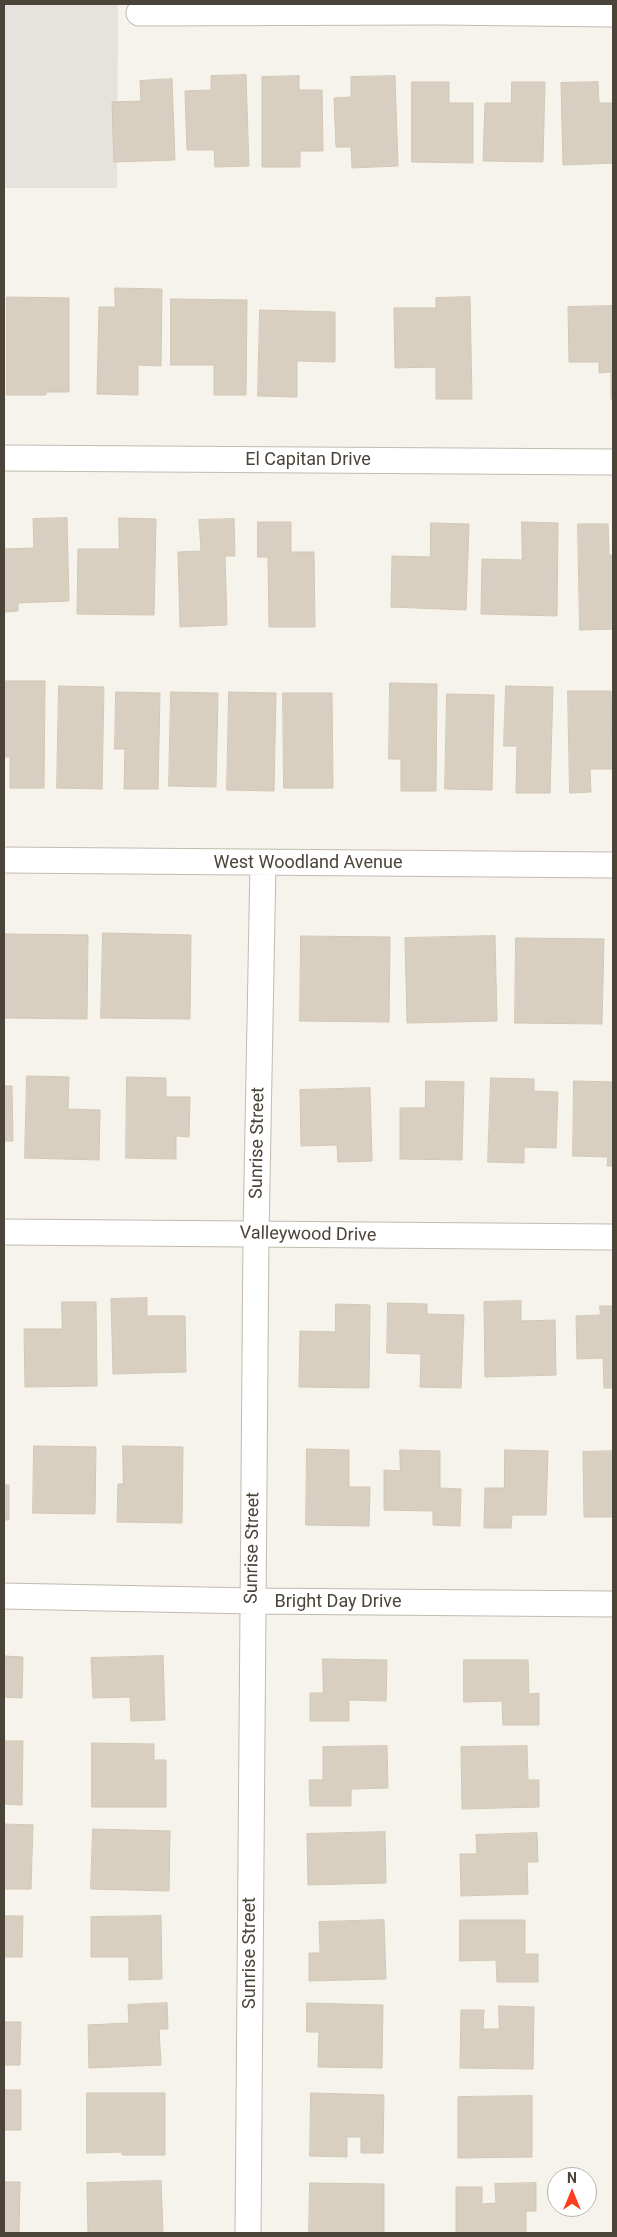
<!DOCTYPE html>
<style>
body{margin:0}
#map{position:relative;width:617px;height:2237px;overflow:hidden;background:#f6f3ec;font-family:Roboto,sans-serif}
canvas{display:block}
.frame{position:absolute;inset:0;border:5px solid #4b4439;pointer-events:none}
.north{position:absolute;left:547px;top:2167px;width:50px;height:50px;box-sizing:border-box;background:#fff;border:1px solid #b7b4b0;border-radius:50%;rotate:0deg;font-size:14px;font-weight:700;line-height:20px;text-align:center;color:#4b4439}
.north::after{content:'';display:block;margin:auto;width:18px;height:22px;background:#fc3f1d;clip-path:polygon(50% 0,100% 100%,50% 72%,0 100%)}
</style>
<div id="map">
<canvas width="617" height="2237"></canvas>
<div class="frame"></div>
<div class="north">N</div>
</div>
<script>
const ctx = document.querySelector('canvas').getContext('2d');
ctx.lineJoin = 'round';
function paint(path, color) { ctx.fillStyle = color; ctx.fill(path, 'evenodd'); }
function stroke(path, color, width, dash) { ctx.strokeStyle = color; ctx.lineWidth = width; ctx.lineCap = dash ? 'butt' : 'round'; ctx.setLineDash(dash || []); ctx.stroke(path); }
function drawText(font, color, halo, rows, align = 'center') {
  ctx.font = font + ' Roboto,sans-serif'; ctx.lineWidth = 4; ctx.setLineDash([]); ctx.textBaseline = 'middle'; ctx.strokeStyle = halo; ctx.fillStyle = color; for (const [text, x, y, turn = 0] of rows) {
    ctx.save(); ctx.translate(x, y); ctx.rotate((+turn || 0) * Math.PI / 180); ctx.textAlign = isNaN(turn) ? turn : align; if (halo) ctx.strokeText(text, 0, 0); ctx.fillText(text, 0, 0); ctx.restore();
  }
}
const industrial = new Path2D(`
 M 4,4 L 118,4 L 117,188 L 4,188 Z`);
const building = new Path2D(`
 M 246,75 L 249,166 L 215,167 L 214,150 L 187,150 L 185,91 L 211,90 L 211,76 Z
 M 299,76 L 299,90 L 322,90 L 323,151 L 300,151 L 300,167 L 262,167 L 262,77 Z
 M 395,76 L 398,166 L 352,168 L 351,147 L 336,147 L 334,98 L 351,97 L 351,77 Z
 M 172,79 L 175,160 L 114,162 L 112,102 L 141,101 L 140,81 Z
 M 412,82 L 449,82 L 449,103 L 473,103 L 473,163 L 412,162 Z
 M 512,82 L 545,82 L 543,162 L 483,161 L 485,103 L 511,103 Z
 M 598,82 L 599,103 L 613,103 L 613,163 L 563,165 L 561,83 Z
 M 115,288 L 162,289 L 161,366 L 138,365 L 138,395 L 97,394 L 99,307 L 115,307 Z
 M 7,297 L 69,298 L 69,392 L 46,392 L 46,395 L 7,395 Z
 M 470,297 L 472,399 L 436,399 L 436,367 L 395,368 L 394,308 L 436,308 L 436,298 Z
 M 171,299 L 247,300 L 246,395 L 214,395 L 214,365 L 171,365 Z
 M 613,306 L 613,399 L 611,399 L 611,372 L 599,373 L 599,362 L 569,362 L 568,307 Z
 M 260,310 L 335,312 L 335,362 L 297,361 L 297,397 L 258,396 Z
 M 67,518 L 69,601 L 18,603 L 18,611 L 4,612 L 4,549 L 34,548 L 33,519 Z
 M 119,518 L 156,519 L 154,615 L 77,614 L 78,549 L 119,549 Z
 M 234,519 L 235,556 L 225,556 L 227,625 L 180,627 L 178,552 L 201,551 L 199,520 Z
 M 258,522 L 291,522 L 291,552 L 314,552 L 315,627 L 269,627 L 268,557 L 258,557 Z
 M 522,522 L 558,523 L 557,616 L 481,614 L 482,559 L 522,560 Z
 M 431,523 L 469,524 L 466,610 L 391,607 L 392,556 L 430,557 Z
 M 578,524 L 608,524 L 609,555 L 613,555 L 613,629 L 580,630 Z
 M 4,681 L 45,681 L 44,788 L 10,788 L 10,757 L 4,757 Z
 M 390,683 L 437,684 L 436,791 L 401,791 L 401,759 L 389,759 Z
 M 59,686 L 104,687 L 102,789 L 57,788 Z
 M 506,686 L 553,687 L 550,793 L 516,793 L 517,746 L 504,746 Z
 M 568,691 L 611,691 L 613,769 L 590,769 L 591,792 L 570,793 Z
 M 116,692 L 160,693 L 158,789 L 124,789 L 125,749 L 115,749 Z
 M 171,692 L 218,693 L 216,787 L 169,786 Z
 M 229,692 L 276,693 L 274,791 L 227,790 Z
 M 283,693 L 332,693 L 333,788 L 284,788 Z
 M 447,694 L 494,695 L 492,790 L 445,789 Z
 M 103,933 L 191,935 L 190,1019 L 101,1018 Z
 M 4,934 L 88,935 L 87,1019 L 4,1018 Z
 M 301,936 L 390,937 L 389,1022 L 300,1021 Z
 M 495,936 L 497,1021 L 407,1023 L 405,938 Z
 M 516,938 L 604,939 L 602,1024 L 515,1023 Z
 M 27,1076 L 69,1077 L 68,1109 L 100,1110 L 99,1160 L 25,1158 Z
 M 127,1077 L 166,1078 L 166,1097 L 190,1097 L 189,1137 L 176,1136 L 176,1159 L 126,1158 Z
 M 491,1078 L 534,1079 L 534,1091 L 558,1092 L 556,1148 L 524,1147 L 524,1163 L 488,1162 Z
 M 426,1081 L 464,1082 L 462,1160 L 400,1159 L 400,1108 L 425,1108 Z
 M 574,1081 L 613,1082 L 613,1166 L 607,1166 L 608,1157 L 573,1156 Z
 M 4,1086 L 12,1086 L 13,1141 L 4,1141 Z
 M 370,1088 L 372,1161 L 338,1162 L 337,1145 L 301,1146 L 300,1090 Z
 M 147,1298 L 147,1316 L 185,1316 L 186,1372 L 113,1374 L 111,1299 Z
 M 521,1301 L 521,1321 L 555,1320 L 556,1375 L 485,1377 L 484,1302 Z
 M 62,1302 L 96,1302 L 97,1386 L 25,1387 L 24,1329 L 62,1329 Z
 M 388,1303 L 427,1304 L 427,1314 L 464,1315 L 461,1388 L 420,1387 L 421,1354 L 387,1353 Z
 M 336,1304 L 370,1305 L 369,1388 L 299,1387 L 300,1331 L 335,1332 Z
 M 600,1306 L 613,1306 L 613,1388 L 604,1388 L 603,1358 L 577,1359 L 576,1316 L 600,1315 Z
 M 34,1446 L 96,1447 L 95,1514 L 33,1513 Z
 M 123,1446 L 183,1447 L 182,1523 L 117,1522 L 118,1484 L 123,1484 Z
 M 307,1449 L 349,1450 L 349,1487 L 370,1487 L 369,1526 L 306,1525 Z
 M 400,1450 L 440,1451 L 440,1488 L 461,1489 L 460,1526 L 433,1525 L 433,1511 L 384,1510 L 384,1470 L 400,1471 Z
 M 505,1450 L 548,1451 L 546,1515 L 512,1515 L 511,1528 L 484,1528 L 485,1488 L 504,1488 Z
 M 613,1451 L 613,1517 L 584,1517 L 583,1452 Z
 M 4,1485 L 9,1485 L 9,1520 L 4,1520 Z
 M 4,1656 L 23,1657 L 22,1698 L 4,1697 Z
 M 163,1656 L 165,1720 L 131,1721 L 130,1697 L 93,1698 L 91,1658 Z
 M 323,1659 L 387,1660 L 386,1701 L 349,1700 L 349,1721 L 310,1721 L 310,1693 L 323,1693 Z
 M 464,1660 L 528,1660 L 529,1694 L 539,1693 L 539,1725 L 503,1725 L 502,1701 L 464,1702 Z
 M 4,1741 L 23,1741 L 22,1805 L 4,1804 Z
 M 92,1743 L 154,1744 L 154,1760 L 166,1760 L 166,1807 L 92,1807 Z
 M 387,1746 L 388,1788 L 351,1789 L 351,1806 L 310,1806 L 309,1780 L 323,1780 L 323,1747 Z
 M 527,1746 L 528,1780 L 539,1780 L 539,1807 L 462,1809 L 461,1747 Z
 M 4,1824 L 33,1825 L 31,1889 L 4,1889 Z
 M 93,1829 L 170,1831 L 169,1891 L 91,1889 Z
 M 385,1832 L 386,1883 L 308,1885 L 307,1834 Z
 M 537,1833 L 538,1862 L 527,1862 L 528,1894 L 461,1896 L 460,1854 L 477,1854 L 476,1835 Z
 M 4,1916 L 23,1916 L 22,1957 L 4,1957 Z
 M 161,1916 L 162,1979 L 129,1980 L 129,1957 L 91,1957 L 91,1917 Z
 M 384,1920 L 386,1979 L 309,1981 L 309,1953 L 320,1953 L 319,1922 Z
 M 460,1920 L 525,1920 L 525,1954 L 538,1954 L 538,1982 L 497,1982 L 496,1960 L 460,1961 Z
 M 167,2003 L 168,2029 L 159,2029 L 161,2065 L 89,2068 L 88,2025 L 129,2023 L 128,2005 Z
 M 307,2003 L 383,2005 L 382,2068 L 318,2067 L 319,2032 L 307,2032 Z
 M 499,2006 L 534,2007 L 533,2069 L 460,2068 L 461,2010 L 484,2010 L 483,2029 L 499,2029 Z
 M 4,2022 L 21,2022 L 20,2065 L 4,2065 Z
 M 4,2090 L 21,2090 L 21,2130 L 4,2130 Z
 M 87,2093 L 165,2093 L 165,2155 L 122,2155 L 122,2152 L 87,2153 Z
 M 311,2093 L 384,2095 L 383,2153 L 361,2153 L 361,2137 L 347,2137 L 347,2157 L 310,2156 Z
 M 532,2096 L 532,2157 L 458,2158 L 458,2097 Z
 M 161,2181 L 163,2233 L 88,2233 L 87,2183 Z
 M 4,2182 L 20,2182 L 19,2233 L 4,2233 Z
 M 310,2183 L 384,2184 L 384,2233 L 309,2233 Z
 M 536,2183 L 536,2211 L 526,2211 L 526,2233 L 456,2233 L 456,2187 L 482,2187 L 482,2204 L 496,2203 L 495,2184 Z`);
const minor = new Path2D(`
 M 139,13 L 438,12 L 613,14
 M 4,458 L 613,462
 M 4,860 L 613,865
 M 4,1232 L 613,1237
 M 4,1596 L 253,1601 L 613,1604
 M 248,2233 L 256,1234 L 263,863`);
const streetNames = [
 ["El Capitan Drive",308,460],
 ["West Woodland Avenue",308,863],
 ["Sunrise Street",258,1143,-89],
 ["Valleywood Drive",308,1235,1],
 ["Sunrise Street",253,1548,-89],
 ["Bright Day Drive",338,1602],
 ["Sunrise Street",250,1953,-90]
];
paint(industrial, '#e6e2dd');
paint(building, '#d8cfc1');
stroke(building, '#d3c7b4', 1);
stroke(minor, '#c2bbae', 27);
stroke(minor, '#fff', 25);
drawText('18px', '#4b4439', '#fff', streetNames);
</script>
